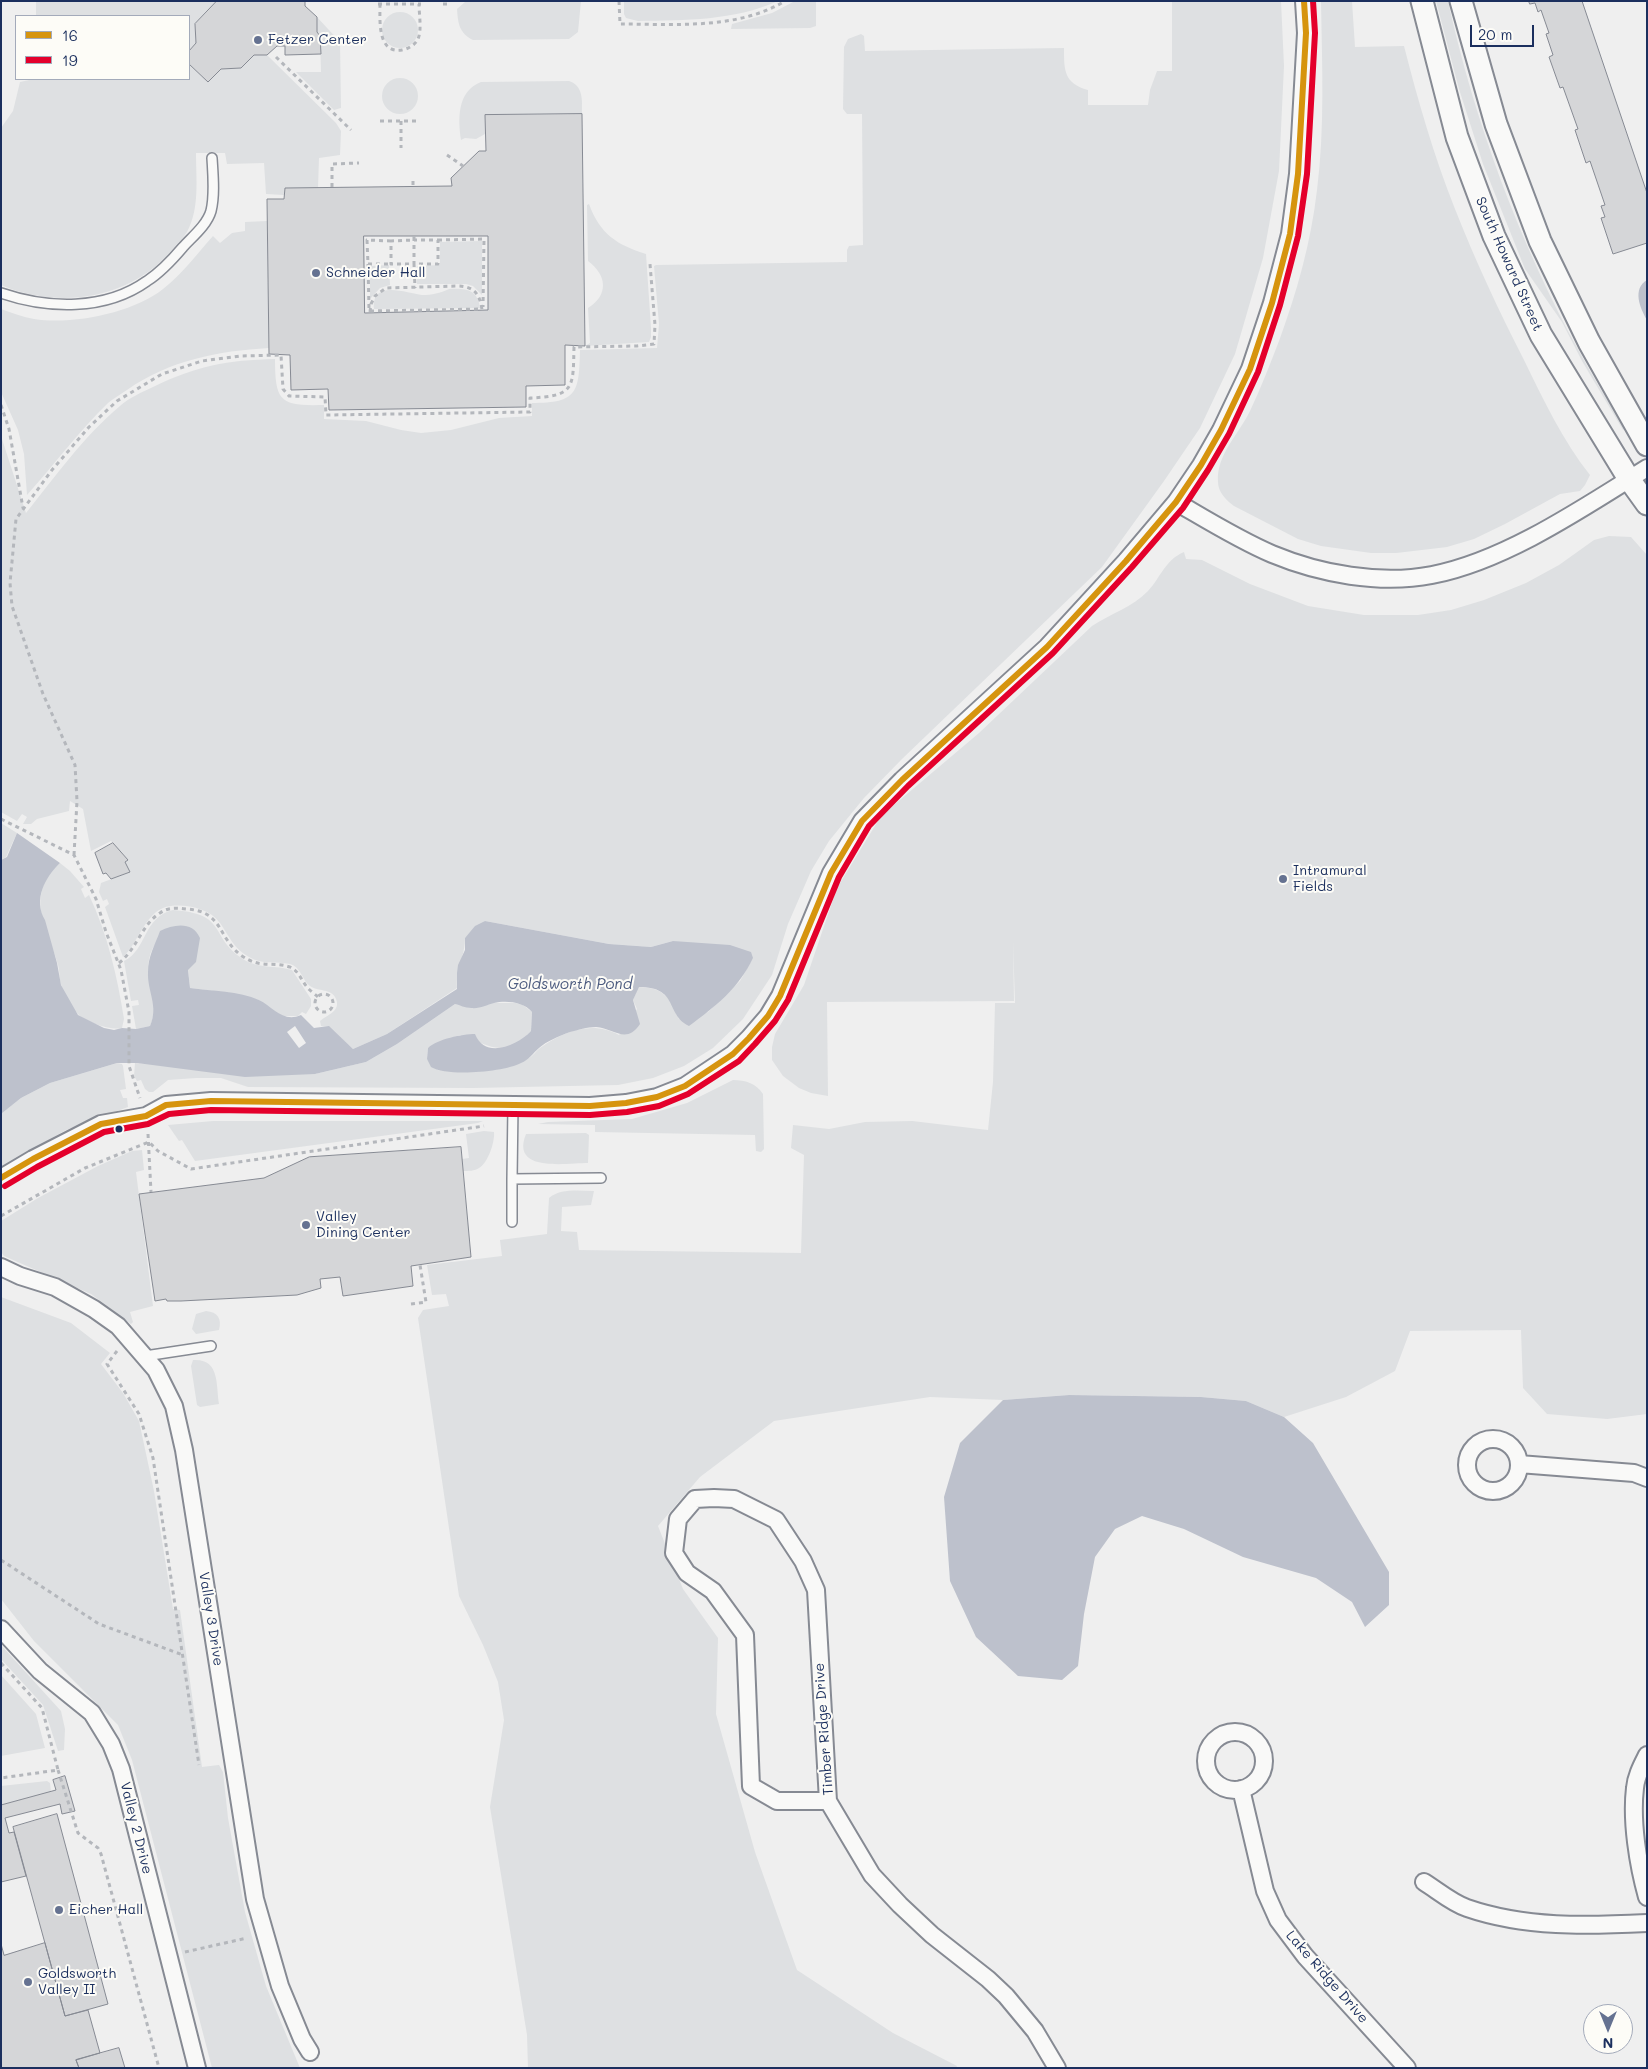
<!DOCTYPE html>
<style>
body{margin:0}
#map{position:relative;width:1648px;height:2069px;overflow:hidden;background:#efefef;font-family:Mali,sans-serif}
canvas{display:block}
.frame{position:absolute;inset:0;border:2px solid #1b2f5e;pointer-events:none}
.legend{position:absolute;left:15px;top:15px;width:175px;height:65px;box-sizing:border-box;background:#fdfcf7;border:1px solid #a3aaba;margin:0;padding:6px 9px;list-style:none;font-size:15px;color:#1b2f5e}
.legend li{display:flex;align-items:center;gap:10px;height:25px}
.legend b{width:25px;border:1px solid #a3aaba}
.north{position:absolute;left:1583px;top:2004px;width:50px;height:50px;box-sizing:border-box;background:#fdfcf7;border:1px solid #a3aaba;border-radius:50%;rotate:180deg;font-size:14px;font-weight:700;line-height:20px;text-align:center;color:#1b2f5e}
.north::after{content:'';display:block;margin:auto;width:18px;height:22px;background:#657291;clip-path:polygon(50% 0,100% 100%,50% 72%,0 100%)}
.scale{position:absolute;left:1470px;top:25px;width:64px;height:22px;box-sizing:border-box;border:2px solid #1b2f5e;border-top:0;padding-left:6px;font-size:15px;line-height:18px;white-space:nowrap;color:#1b2f5e;-webkit-text-stroke:4px #fdfcf7;paint-order:stroke}
</style>
<div id="map">
<canvas width="1648" height="2069"></canvas>
<div class="frame"></div>
<ul class="legend">
<li><b style="height:6px;background:#d6940e"></b>16</li>
<li><b style="height:6px;background:#e4002b"></b>19</li>
</ul>
<div class="north">N</div>
<div class="scale">20 m</div>
</div>
<script>
const ctx = document.querySelector('canvas').getContext('2d');
ctx.lineJoin = 'round';
function paint(path, color) { ctx.fillStyle = color; ctx.fill(path, 'evenodd'); }
function stroke(path, color, width, dash) { ctx.strokeStyle = color; ctx.lineWidth = width; ctx.lineCap = dash ? 'butt' : 'round'; ctx.setLineDash(dash || []); ctx.stroke(path); }
function drawText(font, color, halo, rows, align = 'center') {
  ctx.font = font + ' Mali,sans-serif'; ctx.lineWidth = 4; ctx.setLineDash([]); ctx.textBaseline = 'middle'; ctx.strokeStyle = halo; ctx.fillStyle = color; for (const [text, x, y, turn = 0] of rows) {
    ctx.save(); ctx.translate(x, y); ctx.rotate((+turn || 0) * Math.PI / 180); ctx.textAlign = isNaN(turn) ? turn : align; if (halo) ctx.strokeText(text, 0, 0); ctx.fillText(text, 0, 0); ctx.restore();
  }
}
const green = new Path2D(`
 M 36,1 L 217,1 L 195,24 L 196,43 L 189,51 L 189,16 L 36,16 Z
 M 581,1 L 578,32 L 569,39 L 473,40 C 459,33 458,23 457,9 L 465,2 Z
 M 624,1 L 778,1 C 733,21 686,20 638,21 L 626,18 L 624,14 Z
 M 795,1 L 816,1 L 816,26 L 810,28 L 731,29 L 732,24 L 772,13 Z
 M 1172,1 L 1281,1 L 1284,66 L 1279,171 L 1263,258 L 1235,354 L 1200,428 L 1164,481 L 1102,567 L 902,759 L 864,798 L 829,841 L 811,871 L 788,924 L 772,975 L 743,1019 L 713,1048 L 684,1066 L 653,1078 L 618,1085 L 473,1088 L 248,1087 L 221,1078 L 196,1078 L 168,1080 L 153,1092 L 149,1092 L 145,1089 L 141,1080 L 137,1081 L 134,1076 L 135,1063 L 315,1074 L 366,1062 L 397,1044 L 455,1004 L 471,1008 L 492,1003 L 516,1003 L 523,1005 L 532,1012 L 531,1031 C 503,1060 490,1045 460,1035 C 448,1039 439,1042 428,1048 L 427,1059 L 438,1070 C 471,1075 498,1071 529,1058 C 533,1056 536,1051 540,1048 C 563,1031 593,1020 619,1035 L 637,1009 L 633,1000 L 638,987 C 664,987 670,998 679,1019 L 708,1012 L 740,981 L 753,958 L 673,941 L 651,947 L 609,944 L 485,921 L 465,938 C 465,957 456,967 457,988 L 387,1034 L 353,1049 L 329,1027 L 321,1026 L 320,1021 C 327,1015 341,1011 336,999 C 332,988 318,992 310,986 C 302,980 301,967 290,964 C 276,961 262,965 249,957 C 234,949 229,936 220,923 C 210,909 187,904 171,906 C 146,908 139,943 123,957 L 105,907 L 109,904 L 107,899 L 103,901 L 99,892 L 101,883 L 130,872 L 125,862 L 128,860 L 111,841 L 91,851 L 83,809 L 70,801 L 69,811 L 37,819 L 31,824 L 23,824 L 27,817 L 22,814 L 17,821 L 1,812 L 1,436 L 26,513 C 55,477 84,436 120,406 C 129,398 142,392 153,387 C 196,366 227,360 275,359 C 275,403 281,406 324,405 L 324,419 L 366,421 L 401,430 L 421,433 L 451,430 L 499,418 L 532,416 L 532,403 C 578,403 579,392 580,350 L 657,348 L 659,324 L 654,266 L 656,265 L 847,262 L 847,250 L 849,246 L 863,245 L 862,114 L 847,114 L 843,109 L 844,47 L 848,39 L 861,34 L 864,36 L 865,51 L 1064,48 C 1064,71 1064,83 1088,90 L 1088,105 L 1148,105 L 1150,90 L 1157,71 L 1172,71 Z
 M 1321,1 L 1352,1 L 1355,47 L 1404,46 C 1418,101 1434,156 1455,209 C 1475,260 1499,311 1524,360 C 1543,399 1563,441 1590,475 L 1585,485 L 1580,491 L 1560,494 L 1505,524 L 1474,539 L 1447,547 L 1396,553 L 1371,553 L 1321,546 L 1298,539 L 1234,506 C 1226,500 1218,492 1218,482 C 1216,455 1239,434 1250,411 C 1261,388 1270,364 1279,341 C 1297,292 1311,242 1317,190 C 1325,128 1322,64 1321,1 Z
 M 1436,1 L 1448,1 C 1474,120 1520,245 1579,351 C 1593,377 1609,403 1625,429 L 1623,430 L 1582,361 L 1562,322 L 1525,269 L 1483,164 L 1459,89 Z
 M382 30a18 18 0 1 1 36 0a18 18 0 1 1-36 0Z
 M 317,17 L 340,42 L 341,108 L 334,110 L 296,72 L 321,72 L 320,36 L 317,32 Z
 M 254,55 L 267,55 L 336,123 L 341,131 L 340,155 L 319,158 L 318,188 L 285,188 L 284,195 L 266,194 L 264,163 L 227,164 L 225,153 L 196,153 C 196,179 200,208 187,232 C 183,238 177,244 172,250 C 131,299 59,310 1,285 L 1,128 L 13,111 L 20,82 L 34,79 L 189,79 L 189,64 L 208,82 L 221,69 L 241,68 Z
 M382 96a18 18 0 1 1 36 0a18 18 0 1 1-36 0Z
 M 569,81 C 584,86 582,101 582,114 L 485,115 L 485,134 L 476,139 L 465,138 L 461,140 C 458,119 457,91 481,82 Z
 M 589,204 C 600,234 617,245 646,254 L 651,328 L 651,337 L 649,342 L 585,346 L 590,343 L 588,308 C 609,295 607,275 588,261 L 587,205 Z
 M 267,221 L 269,348 C 218,351 170,360 127,390 C 121,394 114,398 108,403 C 79,431 54,465 27,495 L 24,454 L 18,430 L 1,392 L 1,309 C 12,313 23,317 34,319 C 73,325 133,313 163,289 C 182,274 197,254 213,236 L 220,243 L 232,233 L 245,231 L 245,222 Z
 M 482,241 L 482,295 L 473,286 L 466,284 L 417,284 L 417,266 L 440,265 L 440,242 Z
 M 389,265 L 390,285 L 380,288 L 370,299 L 370,266 Z
 M 449,289 C 465,288 478,289 480,308 L 374,309 C 371,279 407,293 422,295 C 432,295 440,293 449,289 Z
 M 1609,536 L 1631,537 L 1647,555 L 1647,1414 L 1607,1419 L 1547,1414 L 1523,1388 L 1521,1330 L 1410,1331 L 1395,1371 L 1346,1397 L 1284,1417 L 1246,1401 L 1201,1397 L 1069,1395 L 1003,1400 L 930,1397 L 774,1421 L 700,1477 L 658,1526 L 683,1589 L 718,1638 L 716,1714 L 755,1852 L 797,1970 L 893,2033 L 957,2066 L 956,2068 L 528,2068 L 527,2035 L 490,1807 L 504,1720 L 498,1682 L 483,1645 L 459,1596 L 418,1318 L 423,1310 L 449,1306 L 446,1294 L 432,1295 L 427,1265 L 502,1256 L 500,1240 L 547,1234 L 549,1198 C 561,1188 579,1191 594,1191 L 591,1205 L 562,1207 L 561,1231 L 577,1232 L 579,1250 L 801,1253 L 804,1155 L 791,1148 L 793,1125 L 829,1129 L 865,1122 L 912,1121 L 988,1130 L 993,1082 L 995,1003 L 1015,1003 L 1013,942 L 1014,1001 L 827,1002 L 828,1096 L 811,1093 L 799,1088 L 783,1076 L 772,1060 L 772,1047 L 775,1034 L 804,985 L 837,888 L 881,816 L 979,733 L 1092,626 C 1110,614 1133,607 1148,591 C 1161,577 1165,560 1184,552 L 1186,559 L 1202,560 L 1250,584 L 1308,606 L 1364,615 L 1418,615 L 1451,610 L 1484,600 L 1526,583 L 1559,565 L 1594,540 Z
 M 1,823 L 17,833 L 6,857 L 1,860 Z
 M 60,863 L 70,871 L 84,887 L 81,889 L 85,898 L 89,895 C 108,935 117,976 124,1019 L 122,1028 C 112,1031 84,1022 77,1013 C 71,1007 65,995 62,987 C 59,981 60,972 58,965 C 52,942 37,919 41,895 C 43,881 49,872 60,863 Z
 M 173,910 C 229,914 208,936 243,959 C 258,969 275,965 292,970 L 311,999 L 311,1006 L 306,1014 L 302,1012 L 298,1016 L 281,1016 L 259,1000 L 230,993 L 190,988 L 188,969 L 156,943 C 136,971 163,999 150,1026 L 136,1029 L 132,1006 L 139,1005 L 138,1000 L 131,1001 L 124,961 C 147,950 143,917 173,910 Z
 M 117,1063 L 122,1064 L 123,1066 L 126,1089 L 120,1090 L 123,1098 L 127,1098 L 128,1107 L 66,1130 L 1,1167 L 1,1114 L 21,1098 L 50,1083 Z
 M 733,1080 C 745,1080 756,1083 763,1094 L 764,1149 L 761,1152 L 756,1151 L 755,1135 L 595,1132 L 595,1125 L 538,1124 L 548,1122 L 632,1119 L 687,1103 Z
 M 213,1121 L 483,1121 L 478,1123 L 195,1161 L 182,1140 L 179,1141 L 168,1125 Z
 M 484,1131 L 494,1132 C 495,1142 488,1163 479,1168 C 475,1171 468,1171 463,1171 L 462,1159 L 469,1158 L 466,1134 Z
 M 586,1133 L 589,1135 L 588,1163 C 567,1163 510,1173 526,1134 Z
 M 142,1150 L 144,1170 L 136,1172 L 153,1306 L 130,1312 L 133,1322 L 131,1324 L 91,1294 L 4,1256 L 1,1252 L 1,1221 L 38,1198 L 98,1166 L 132,1151 Z
 M 1,1297 L 71,1323 L 110,1353 L 101,1364 L 123,1393 L 139,1421 L 154,1491 L 173,1609 L 180,1610 L 202,1767 L 219,1765 L 223,1772 L 228,1818 L 245,1912 L 266,1986 L 300,2068 L 212,2068 L 132,1760 L 118,1725 L 34,1641 L 1,1599 Z
 M 206,1311 C 218,1312 222,1319 219,1330 L 196,1334 L 192,1329 L 196,1314 Z
 M 193,1360 C 220,1358 216,1385 219,1404 L 200,1407 L 197,1405 L 191,1366 Z
 M 1,1645 L 61,1711 L 65,1729 L 64,1750 L 58,1751 L 43,1705 L 1,1659 Z
 M 1,1675 L 36,1714 L 45,1748 L 1,1756 Z
 M 47,1781 L 50,1783 L 51,1792 L 1,1805 L 1,1786 Z`);
const water = new Path2D(`
 M 1647,280 L 1647,320 C 1640,308 1632,289 1647,280 Z
 M 17,833 L 60,863 C 45,877 33,900 45,920 L 57,963 L 61,985 L 78,1015 L 104,1028 L 114,1030 L 122,1028 L 136,1029 L 150,1026 C 159,1006 147,991 148,972 C 148,956 155,945 160,931 C 174,924 193,921 200,938 L 196,962 L 188,970 L 190,988 C 212,991 239,991 259,1000 C 273,1007 283,1023 301,1015 L 314,1028 L 329,1026 L 353,1049 L 387,1034 L 457,989 L 457,973 L 458,965 L 465,950 L 465,938 L 475,926 L 485,921 L 609,944 L 651,947 L 673,941 L 730,945 L 751,952 L 753,958 C 739,988 715,1007 689,1026 C 665,1014 679,987 639,987 L 633,1000 L 640,1024 C 626,1045 614,1028 596,1027 C 587,1027 578,1030 570,1032 C 559,1036 547,1041 539,1048 C 533,1053 529,1060 521,1063 C 504,1072 447,1077 431,1067 L 427,1059 L 428,1048 C 438,1039 462,1034 475,1034 C 485,1060 518,1045 531,1031 L 532,1012 C 524,1002 506,1000 494,1003 C 486,1005 480,1009 471,1008 C 465,1008 460,1005 455,1004 L 397,1044 L 366,1062 L 315,1074 L 245,1077 L 137,1063 L 117,1063 L 50,1083 L 21,1098 L 1,1114 L 1,860 L 7,857 ZM 295,1026 L 306,1043 L 299,1048 L 287,1032 Z
 M 1069,1395 L 1201,1397 L 1246,1401 L 1284,1417 L 1313,1443 L 1389,1572 L 1389,1605 L 1365,1627 L 1352,1602 L 1316,1578 L 1243,1557 L 1184,1529 L 1142,1516 L 1115,1529 L 1095,1557 L 1084,1614 L 1078,1666 L 1062,1680 L 1018,1676 L 976,1637 L 950,1581 L 944,1497 L 960,1443 L 1003,1400 Z`);
const building = new Path2D(`
 M 217,1 L 305,1 L 305,6 L 317,17 L 317,32 L 320,36 L 321,54 L 285,55 L 285,46 L 277,46 L 267,55 L 254,55 L 241,68 L 221,69 L 208,82 L 189,64 L 189,51 L 196,43 L 195,24 Z
 M 1529,1 L 1582,1 L 1647,193 L 1647,243 L 1613,254 L 1601,218 L 1605,217 L 1601,206 L 1605,205 L 1590,161 L 1586,163 L 1575,130 L 1578,129 L 1563,87 L 1560,88 L 1549,57 L 1553,55 L 1546,34 L 1549,33 L 1541,10 L 1538,12 L 1535,3 L 1530,4 Z
 M 582,114 L 585,346 L 565,345 L 565,385 L 526,386 L 526,407 L 329,410 L 328,389 L 291,390 L 290,355 L 269,354 L 267,199 L 284,199 L 285,188 L 452,186 L 451,178 L 479,151 L 486,151 L 485,115 ZM 364,236 L 488,236 L 488,310 L 365,313 Z
 M 113,843 L 128,860 L 125,862 L 130,872 L 111,879 L 106,873 L 103,874 L 95,853 Z
 M 461,1147 L 471,1257 L 411,1266 L 413,1286 L 343,1296 L 340,1277 L 320,1279 L 321,1288 L 297,1295 L 181,1301 L 167,1301 L 166,1299 L 155,1301 L 139,1194 L 264,1178 L 309,1157 Z
 M 65,1776 L 75,1811 L 62,1814 L 60,1804 L 5,1818 L 9,1833 L 14,1832 L 26,1876 L 1,1882 L 1,1805 L 56,1790 L 53,1780 Z
 M 57,1814 L 108,2004 L 65,2016 L 13,1827 Z
 M 45,1943 L 65,2016 L 88,2010 L 100,2053 L 76,2060 L 79,2068 L 1,2068 L 1,1944 L 4,1955 Z
 M 119,2048 L 125,2068 L 79,2068 L 76,2060 Z`);
const path = new Path2D(`
 M 619,1 L 620,24 C 674,24 737,30 785,1
 M 378,4 L 421,4
 M 380,4 C 380,20 377,54 402,50 C 408,49 415,45 418,39 C 422,30 419,14 419,4
 M 443,4 L 449,4
 M 276,57 L 351,130
 M 380,121 L 420,121
 M 401,121 L 401,148
 M 447,155 L 463,166
 M 413,181 L 413,186
 M 332,187 L 332,164 L 359,163
 M 414,236 L 414,240 L 391,241 L 391,264 L 414,264 L 414,240 L 438,240 L 438,264 L 414,264 L 415,288
 M 438,240 L 484,239 L 483,307
 M 391,241 L 367,240 L 368,264 L 391,264
 M 368,264 L 369,309
 M 370,311 L 482,309
 M 370,312 L 371,304 L 375,296 L 386,288 L 457,286 C 474,286 480,294 482,310
 M 1,405 L 9,429 L 23,508
 M 1,819 L 74,855 L 96,899 L 106,932 L 121,970 L 129,1012 L 129,1066 L 140,1098
 M 74,855 L 77,801 L 75,765 L 43,694 L 12,606 L 10,583 L 16,519 L 52,470 L 89,427 L 117,401 L 162,374 L 202,361 L 240,356 L 281,355 L 283,389 L 289,396 L 325,397 L 326,415 L 530,412 L 530,398 C 575,396 573,388 574,347 L 637,346 L 654,344 L 655,325 L 650,264
 M 119,963 C 137,949 142,924 160,913 C 168,907 177,908 186,909 C 224,911 217,938 242,956 C 261,969 272,961 290,967 C 299,971 301,980 307,987 C 310,991 315,994 318,997
 M315 1003a9 9 0 1 1 18 0a9 9 0 1 1-18 0Z
 M 148,1134 L 151,1192
 M 1,1216 L 85,1168 L 149,1142 L 158,1151 L 191,1169 L 484,1126
 M 411,1304 L 426,1302 L 420,1265
 M 117,1351 L 107,1364 L 139,1414 L 153,1458 L 199,1765
 M 1,1560 L 99,1624 L 183,1655
 M 1,1663 L 42,1708 L 58,1770 L 1,1778
 M 58,1770 L 78,1833 L 98,1848 L 101,1854 L 159,2068
 M 185,1952 L 247,1938`);
const service = new Path2D(`
 M 1,293 C 48,309 105,311 147,281 C 161,272 172,260 183,247 C 192,237 207,225 211,211 C 215,195 213,175 212,158
 M 513,1105 L 512,1179 L 601,1178
 M 512,1179 L 512,1222
 M 145,1356 L 211,1346`);
const minor = new Path2D(`
 M 1176,502 C 1207,520 1239,540 1272,554 C 1320,574 1380,585 1432,575 C 1505,561 1583,508 1647,468
 M 1,1178 L 33,1159 L 101,1124 L 146,1116 L 166,1105 L 211,1101 L 590,1106 L 626,1103 L 657,1097 L 685,1086 L 733,1054 L 749,1038 L 768,1016 L 780,996 L 831,873 L 862,821 L 902,780 L 1047,647 L 1126,561 L 1176,502 L 1201,465 L 1221,430 L 1250,369 L 1272,303 L 1290,234 L 1298,174 L 1306,33 L 1304,1
 M 1,1267 L 20,1276 L 55,1287 L 94,1309 L 118,1326 L 156,1370 L 174,1406 L 184,1450 L 255,1899 L 280,1986 L 302,2039 L 310,2052
 M1467 1465a26 26 0 1 1 52 0a26 26 0 1 1-52 0Z
 M 1519,1464 L 1634,1473 L 1647,1478
 M 1,1629 L 40,1671 L 92,1713 L 111,1744 L 121,1769 L 197,2068
 M1206 1761a29 29 0 1 1 58 0a29 29 0 1 1-58 0Z
 M 1647,1755 C 1642,1765 1636,1776 1635,1788 C 1631,1821 1638,1865 1647,1897
 M 1241,1789 L 1265,1891 L 1278,1920 L 1305,1956 L 1407,2068
 M 828,1801 L 777,1801 L 751,1786 L 745,1635 L 713,1591 L 687,1573 L 674,1553 L 678,1519 L 695,1499 L 714,1498 L 734,1499 L 776,1520 L 803,1561 L 816,1590 L 828,1801 L 872,1875 L 900,1905 L 932,1935 L 988,1979 L 1006,1996 L 1035,2031 L 1057,2068
 M 1424,1882 C 1437,1890 1452,1903 1467,1908 C 1525,1928 1587,1926 1647,1923`);
const tertiary = new Path2D(`
 M 1422,1 L 1457,137 L 1494,236 L 1541,335 L 1629,479 L 1647,504
 M 1461,1 L 1496,124 L 1540,241 L 1589,342 L 1647,445`);
const bus1 = new Path2D(`
 M 1,1178 L 33,1159 L 101,1124 L 146,1116 L 166,1105 L 211,1101 L 590,1106 L 626,1103 L 657,1097 L 685,1086 L 733,1054 L 749,1038 L 768,1016 L 780,996 L 831,873 L 862,821 L 902,780 L 1047,647 L 1126,561 L 1176,502 L 1201,465 L 1221,430 L 1250,369 L 1272,303 L 1290,234 L 1298,174 L 1306,33 L 1304,1`);
const bus2 = new Path2D(`
 M 5,1186 L 37,1167 L 104,1132 L 148,1124 L 169,1114 L 211,1110 L 590,1115 L 627,1112 L 659,1106 L 688,1094 L 739,1061 L 755,1044 L 775,1021 L 788,1000 L 839,877 L 869,826 L 908,786 L 1053,653 L 1132,567 L 1183,508 L 1208,470 L 1229,434 L 1258,372 L 1280,305 L 1298,236 L 1307,174 L 1315,33 L 1313,1`);
const markers = [
 [258,40,5,"#657291"],
 [316,273,5,"#657291"],
 [1283,879,5,"#657291"],
 [119,1129,4.5,"#1b2f5e"],
 [306,1225,5,"#657291"],
 [59,1910,5,"#657291"],
 [28,1982,5,"#657291"]
];
const poiNames = [
 ["Fetzer Center",268,40],
 ["Schneider Hall",326,273],
 ["Intramural",1293,871],
 ["Fields",1293,887],
 ["Valley",316,1217],
 ["Dining Center",316,1233],
 ["Eicher Hall",69,1910],
 ["Goldsworth",38,1974],
 ["Valley II",38,1990]
];
const streetNames = [
 ["South Howard Street",1509,264,66],
 ["Valley 3 Drive",211,1619,81],
 ["Timber Ridge Drive",824,1729,-94],
 ["Valley 2 Drive",136,1828,76],
 ["Lake Ridge Drive",1327,1977,49]
];
const waterNames = [
 ["Goldsworth Pond",570,984]
];
paint(green, '#dee0e2');
paint(water, '#bdc1cc');
paint(building, '#d5d6d8');
stroke(building, '#868a93', 1);
stroke(service, '#868a93', 12);
stroke(minor, '#868a93', 20);
stroke(tertiary, '#868a93', 25);
stroke(path, '#b4b7bc', 3, [4, 4]);
stroke(service, '#f9f9f8', 9);
stroke(minor, '#f9f9f8', 16);
stroke(tertiary, '#f9f9f8', 21);
stroke(bus1, '#d6940e', 6);
stroke(bus2, '#e4002b', 6);
for (const [x, y, r, color] of markers) { const dot = new Path2D(); dot.arc(x, y, r, 0, 2 * Math.PI); ctx.fillStyle = color; ctx.fill(dot); stroke(dot, '#fdfcf7', 2); }
drawText('14px', '#1b2f5e', '#fdfcf7', poiNames, 'left');
drawText('14px', '#1b2f5e', '#fdfcf7', streetNames);
drawText('italic 15px', '#4c5b7f', '#fdfcf7', waterNames);
</script>
